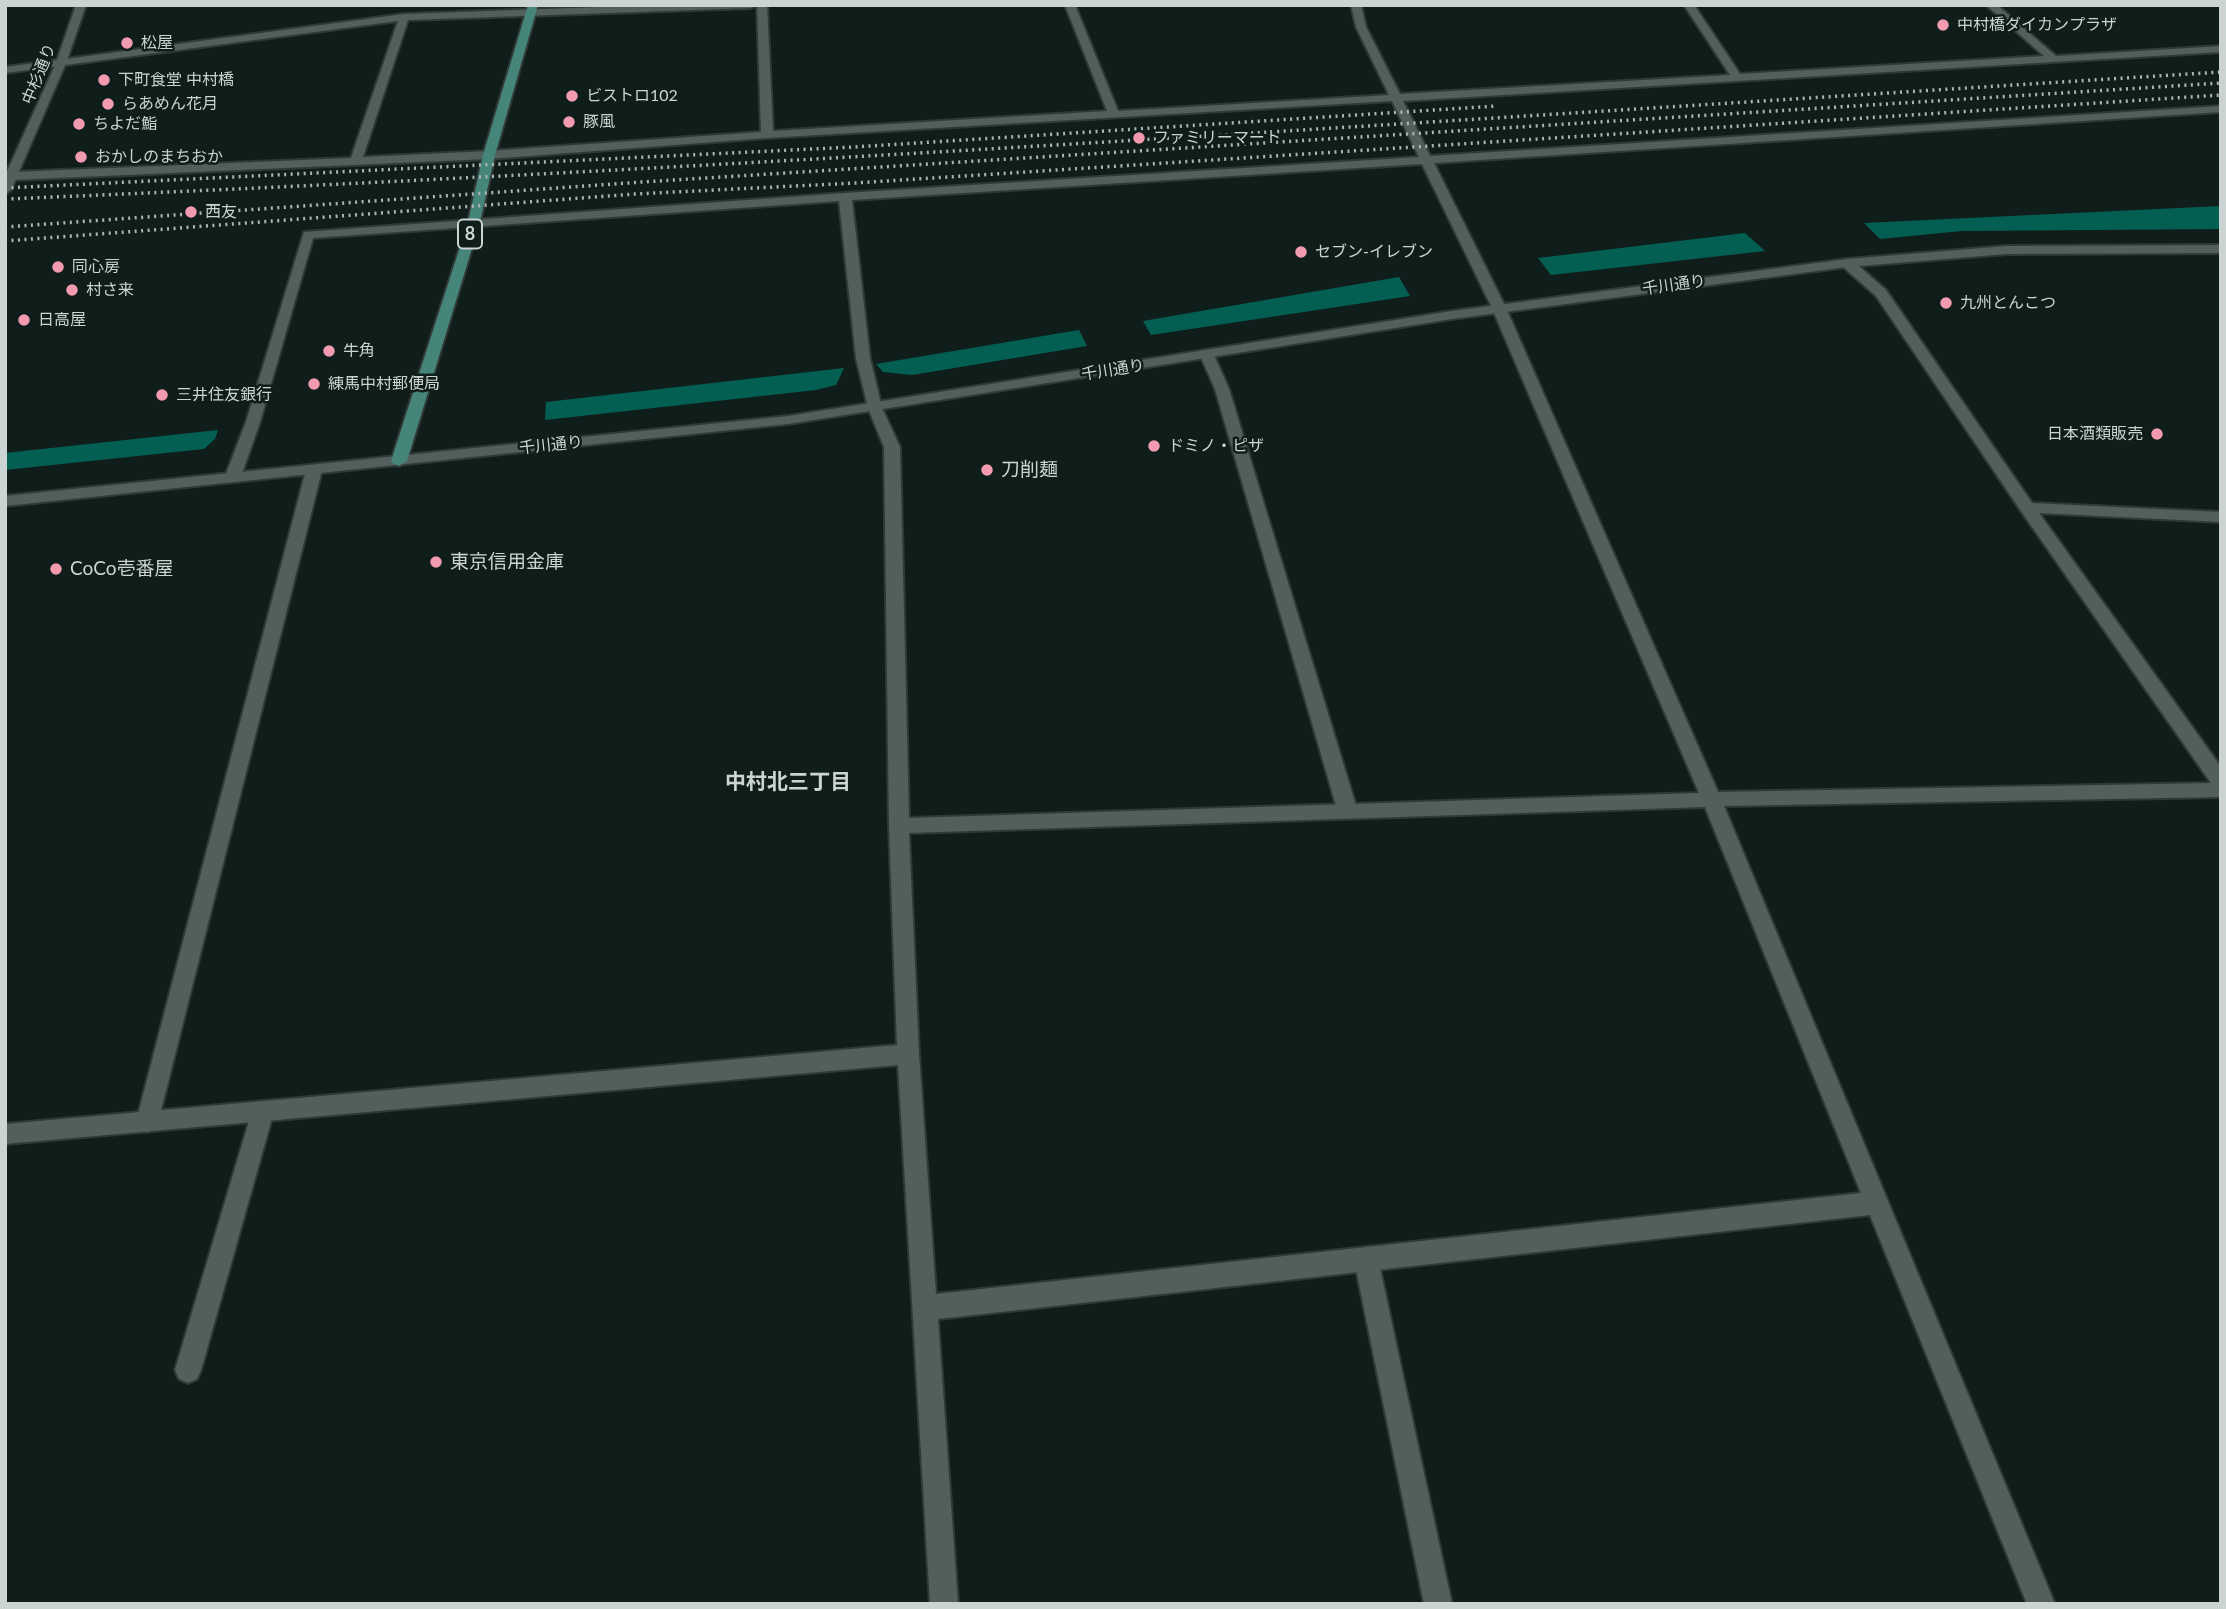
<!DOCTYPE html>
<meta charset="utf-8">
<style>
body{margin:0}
#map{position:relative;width:2226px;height:1609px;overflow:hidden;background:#101e1b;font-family:Lato,sans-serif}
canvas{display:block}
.frame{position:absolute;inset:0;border:7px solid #cbd4d2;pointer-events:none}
</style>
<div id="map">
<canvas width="2226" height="1609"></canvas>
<div class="frame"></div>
</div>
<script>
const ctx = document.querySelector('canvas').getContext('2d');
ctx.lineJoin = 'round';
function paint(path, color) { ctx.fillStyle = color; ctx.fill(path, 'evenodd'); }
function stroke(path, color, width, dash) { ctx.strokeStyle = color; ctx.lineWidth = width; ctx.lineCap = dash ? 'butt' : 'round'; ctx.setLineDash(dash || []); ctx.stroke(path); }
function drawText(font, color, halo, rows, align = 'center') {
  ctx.font = font + ' Lato,"Noto Sans JP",sans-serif'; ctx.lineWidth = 5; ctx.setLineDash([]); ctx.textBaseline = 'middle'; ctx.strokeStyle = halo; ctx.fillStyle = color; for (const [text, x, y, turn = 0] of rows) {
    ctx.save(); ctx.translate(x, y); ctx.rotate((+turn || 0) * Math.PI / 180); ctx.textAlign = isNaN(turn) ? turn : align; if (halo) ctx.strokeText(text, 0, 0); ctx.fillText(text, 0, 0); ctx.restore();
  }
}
const forest = new Path2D(`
 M 2221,206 L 2221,229 L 1962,231 L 1880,239 L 1864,223 Z
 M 1745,233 L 1765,251 L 1551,275 L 1538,258 Z
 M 1399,277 L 1410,296 L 1151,335 L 1143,321 Z
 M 1079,330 L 1087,346 L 912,375 L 883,372 L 876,364 Z
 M 844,368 L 836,385 L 816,390 L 545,420 L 546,402 Z
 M 218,430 L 215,439 L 204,449 L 5,470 L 5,453 Z`);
const service = new Path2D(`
 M 1207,351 L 1214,355 L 1229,389 L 1357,809 L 1354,814 L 1347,816 L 1340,814 L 1337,809 L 1215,389 L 1200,355 Z
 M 314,465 L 322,470 L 158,1122 L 155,1129 L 147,1132 L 139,1129 L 136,1122 L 306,470 Z
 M 263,1101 L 271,1104 L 274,1111 L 201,1370 L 197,1379 L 188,1383 L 179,1379 L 175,1370 L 252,1111 L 255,1104 Z
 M 1366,1247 L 1375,1251 L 1378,1259 L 1452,1604 L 1424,1604 L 1354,1259 L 1357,1251 Z`);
const minor = new Path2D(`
 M 656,5 L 756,5 L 751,8 L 408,20 L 363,157 L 489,151 L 761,132 L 757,5 L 767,5 L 773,131 L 1107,111 L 1065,5 L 1075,5 L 1118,111 L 1389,95 L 1356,27 L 1351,5 L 1361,5 L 1366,27 L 1400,94 L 1730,75 L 1684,5 L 1694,5 L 1740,74 L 2044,56 L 1986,5 L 1997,5 L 2056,56 L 2221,46 L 2221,52 L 1403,101 L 1430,156 L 2221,106 L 2221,112 L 1434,163 L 1506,308 L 1718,792 L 2211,783 L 2021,511 L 1876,296 L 1842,266 L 1842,260 L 1852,260 L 1886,290 L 2032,503 L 2221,512 L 2221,522 L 2039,513 L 2221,767 L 2221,797 L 1724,806 L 2055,1604 L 2027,1604 L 1870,1215 L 938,1319 L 958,1604 L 930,1604 L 898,1065 L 5,1144 L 5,1124 L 897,1045 L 889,826 L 884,447 L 868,408 L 856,358 L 839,201 L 313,238 L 260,422 L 240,479 L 237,482 L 227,482 L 224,479 L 246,422 L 304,232 L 845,193 L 1419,157 L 1392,101 L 767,138 L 489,159 L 13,180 L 7,176 L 13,172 L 351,158 L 398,21 L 5,73 L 5,67 L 404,14 ZM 1422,164 L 1492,308 L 1699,793 L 909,818 L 900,447 L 882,408 L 870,358 L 852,200 ZM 1705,807 L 1861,1193 L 936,1294 L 919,1054 L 909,833 Z`);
const secondary = new Path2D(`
 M 76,5 L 86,5 L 66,63 L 11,190 L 5,194 L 5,176 L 56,63 Z
 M 2221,245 L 2221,253 L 2007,254 L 1847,267 L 1452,319 L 788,424 L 5,506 L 5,496 L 788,416 L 1452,311 L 1847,259 L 2007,246 Z`);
const primary = new Path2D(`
 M 528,5 L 538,5 L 495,155 L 480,222 L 407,461 L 399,466 L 394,464 L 391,461 L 468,222 L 483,155 Z`);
const rail = new Path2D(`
 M 5,188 L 854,147 L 1497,106
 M 5,199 C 744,169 1483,118 2221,72
 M 5,227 L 642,182 L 2221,83
 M 5,241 L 635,194 L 855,183 L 2221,95`);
const markers = [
 [1943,25,7,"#f29aaf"],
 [127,43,7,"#f29aaf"],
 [104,80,7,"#f29aaf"],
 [572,96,7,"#f29aaf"],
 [108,104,7,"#f29aaf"],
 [569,122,7,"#f29aaf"],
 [79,124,7,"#f29aaf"],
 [1139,138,7,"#f29aaf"],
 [81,157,7,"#f29aaf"],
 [191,212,7,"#f29aaf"],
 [1301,252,7,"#f29aaf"],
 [58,267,7,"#f29aaf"],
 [72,290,7,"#f29aaf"],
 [1946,303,7,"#f29aaf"],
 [24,320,7,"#f29aaf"],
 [329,351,7,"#f29aaf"],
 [314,384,7,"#f29aaf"],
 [162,395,7,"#f29aaf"],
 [2157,434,7,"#f29aaf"],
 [1154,446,7,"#f29aaf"],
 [987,470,7,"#f29aaf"],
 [436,562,7,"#f29aaf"],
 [56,569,7,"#f29aaf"]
];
const farPoinames = [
 ["中村橋ダイカンプラザ",1957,25],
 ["松屋",141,43],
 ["下町食堂 中村橋",118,80],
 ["ビストロ102",586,96],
 ["らあめん花月",122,104],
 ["豚風",583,122],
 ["ちよだ鮨",93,124],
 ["ファミリーマート",1153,138],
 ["おかしのまちおか",95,157],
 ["西友",205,212],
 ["セブン-イレブン",1315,252],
 ["同心房",72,267],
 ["村さ来",86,290],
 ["九州とんこつ",1960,303],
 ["日高屋",38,320],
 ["牛角",343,351],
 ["練馬中村郵便局",328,384],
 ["三井住友銀行",176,395],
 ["日本酒類販売",2143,434,"right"],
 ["ドミノ・ピザ",1168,446]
];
const farStreetnames = [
 ["中杉通り",39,74,-68],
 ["千川通り",1674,285,-8],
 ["千川通り",1113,370,-9],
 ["千川通り",551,445,-6]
];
const shields = [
 [470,234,24]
];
const shieldNames = [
 ["8",470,234]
];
const poiNames = [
 ["刀削麺",1001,470],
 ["東京信用金庫",450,562],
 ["CoCo壱番屋",70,569]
];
const neighbourhoodNames = [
 ["中村北三丁目",788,782]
];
paint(forest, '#045f53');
stroke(service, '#313937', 4);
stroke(minor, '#313937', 4);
stroke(secondary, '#313937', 4);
stroke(primary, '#313937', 4);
paint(service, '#51605d');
paint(minor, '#51605d');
paint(secondary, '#51605d');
paint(primary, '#46857a');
stroke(rail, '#acb6b4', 3.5, [2, 4.5]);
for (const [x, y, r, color] of markers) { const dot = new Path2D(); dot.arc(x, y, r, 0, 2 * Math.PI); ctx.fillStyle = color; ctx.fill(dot); stroke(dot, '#101e1b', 2.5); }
drawText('16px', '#cbd4d2', '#101e1b', farPoinames, 'left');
drawText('16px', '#cbd4d2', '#101e1b', farStreetnames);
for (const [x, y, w] of shields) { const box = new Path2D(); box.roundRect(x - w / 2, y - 14.5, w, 29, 5); ctx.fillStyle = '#101e1b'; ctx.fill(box); stroke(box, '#cbd4d2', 2); }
drawText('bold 18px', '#cbd4d2', null, shieldNames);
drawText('19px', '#cbd4d2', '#101e1b', poiNames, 'left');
drawText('bold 21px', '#cbd4d2', '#101e1b', neighbourhoodNames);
</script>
